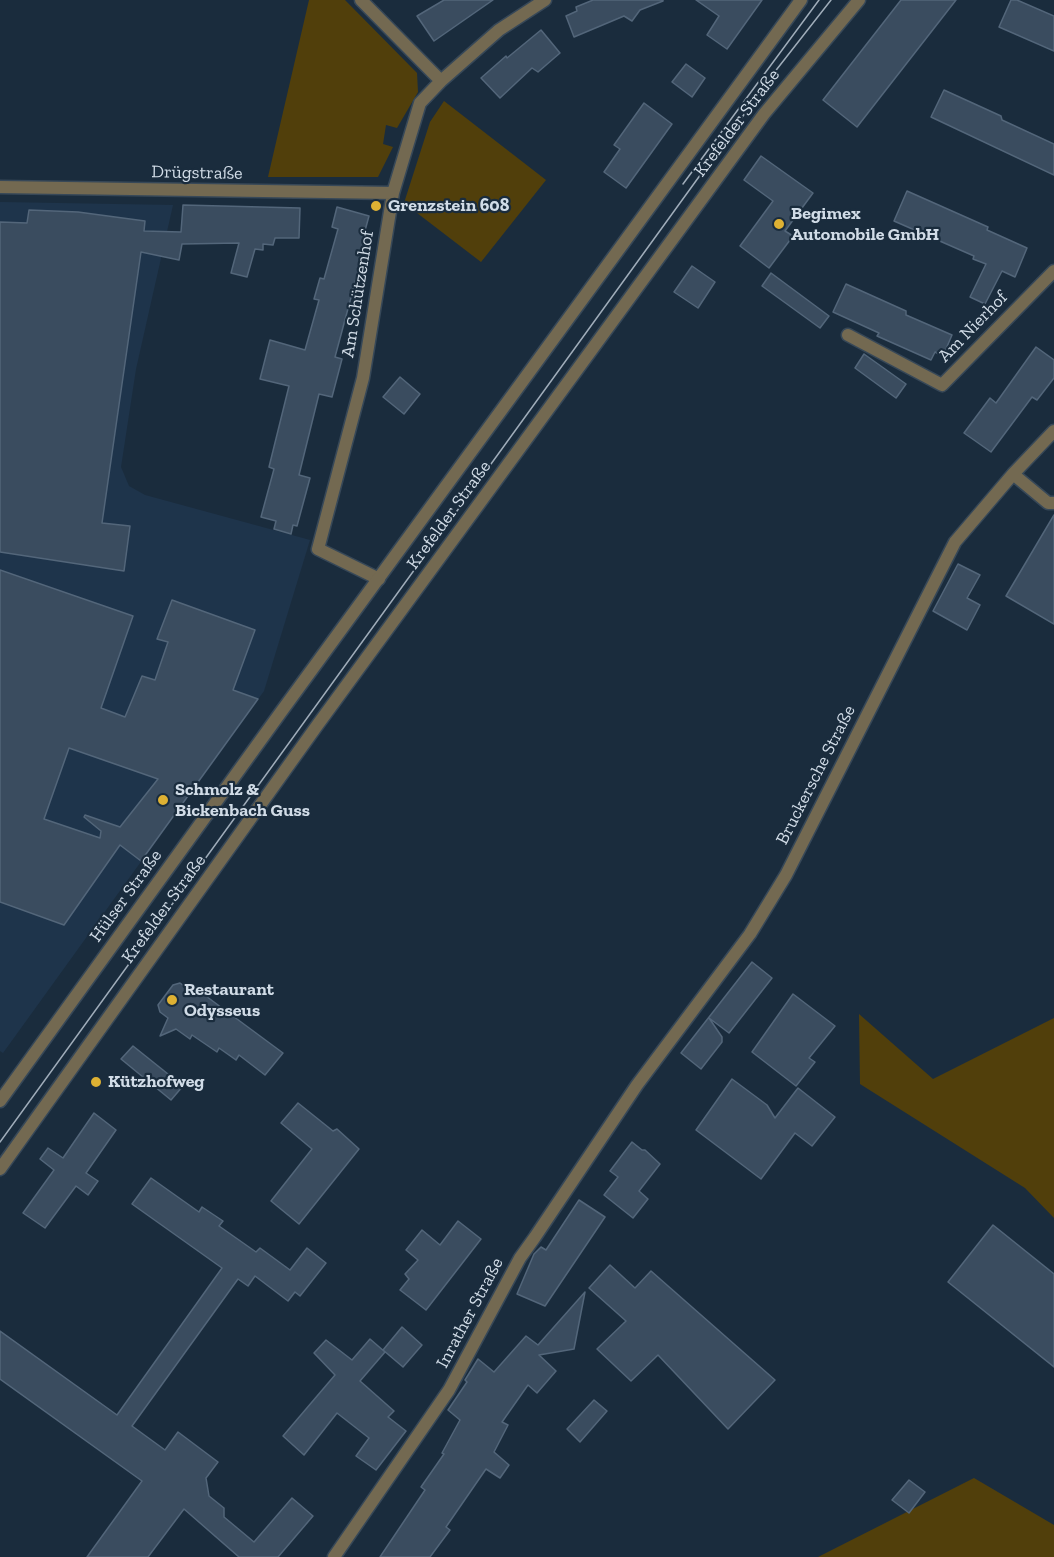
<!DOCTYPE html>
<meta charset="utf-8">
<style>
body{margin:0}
canvas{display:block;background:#1a2c3d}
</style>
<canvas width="1054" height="1557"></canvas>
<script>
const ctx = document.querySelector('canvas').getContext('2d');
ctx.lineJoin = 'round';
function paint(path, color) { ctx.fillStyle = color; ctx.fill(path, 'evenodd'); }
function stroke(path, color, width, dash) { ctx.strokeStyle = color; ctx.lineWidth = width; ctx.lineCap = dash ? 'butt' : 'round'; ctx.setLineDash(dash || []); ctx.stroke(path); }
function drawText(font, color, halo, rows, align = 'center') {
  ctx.font = font + ' "Zilla Slab",serif'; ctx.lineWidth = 4.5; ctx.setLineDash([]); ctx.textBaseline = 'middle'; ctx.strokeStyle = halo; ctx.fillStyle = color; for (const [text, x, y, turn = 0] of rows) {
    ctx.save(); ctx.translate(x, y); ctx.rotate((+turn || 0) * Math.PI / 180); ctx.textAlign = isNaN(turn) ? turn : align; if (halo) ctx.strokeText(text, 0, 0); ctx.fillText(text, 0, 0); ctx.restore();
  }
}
const built = new Path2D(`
 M 0,202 L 173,205 L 136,369 L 121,467 L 129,486 L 145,495 L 310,540 L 264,691 L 3,1053 L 0,1051 Z`);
const green = new Path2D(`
 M 309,0 L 345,0 L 417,73 L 418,92 L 397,128 L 386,125 L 383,144 L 393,147 L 378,177 L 268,177 Z
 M 444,101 L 546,180 L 481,262 L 404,203 L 430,122 Z
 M 859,1014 L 933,1079 L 1054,1018 L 1054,1218 L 1025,1188 L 860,1084 Z
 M 974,1478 L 1054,1525 L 1054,1557 L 818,1557 Z`);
const building = new Path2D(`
 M 444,0 L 493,0 L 434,41 L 417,16 Z
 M 593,0 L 663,0 L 663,1 L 640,10 L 632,21 L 624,16 L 574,37 L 566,16 L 577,11 L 576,7 Z
 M 696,0 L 762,0 L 727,49 L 707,35 L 719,16 Z
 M 901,0 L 956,0 L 857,127 L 823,100 Z
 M 1011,0 L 1017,0 L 1054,16 L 1054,51 L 999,27 Z
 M 541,30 L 560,53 L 538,72 L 532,68 L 500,98 L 481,78 L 506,56 L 507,58 Z
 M 686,64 L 705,78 L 692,97 L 672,82 Z
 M 944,90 L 1001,116 L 1002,120 L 1054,144 L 1054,175 L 931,117 Z
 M 644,103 L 672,124 L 626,188 L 604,172 L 620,149 L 614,145 Z
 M 761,156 L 813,193 L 785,231 L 793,236 L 769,268 L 740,246 L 773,201 L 744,180 Z
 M 907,191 L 988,227 L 987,230 L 1027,248 L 1015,277 L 1002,271 L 985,304 L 970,297 L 986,264 L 973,259 L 974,256 L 894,221 Z
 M 183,205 L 300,208 L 299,238 L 275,238 L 273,245 L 263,244 L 263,250 L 255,249 L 247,277 L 231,273 L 239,243 L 182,244 L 179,260 L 141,252 L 102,523 L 130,526 L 124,571 L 0,552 L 0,222 L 27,223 L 29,210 L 78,212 L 145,221 L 144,231 L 181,232 Z
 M 337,207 L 369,216 L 363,238 L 367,238 L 335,357 L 342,359 L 332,397 L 319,394 L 299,475 L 310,478 L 297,526 L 293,525 L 291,534 L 274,529 L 276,521 L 261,517 L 274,469 L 269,467 L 289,386 L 260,379 L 270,340 L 305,350 L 319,300 L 314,299 L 320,278 L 324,279 L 338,229 L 332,227 Z
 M 692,266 L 715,282 L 698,308 L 674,292 Z
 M 771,273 L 829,316 L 820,328 L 762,286 Z
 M 846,284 L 906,311 L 906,315 L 952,335 L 943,356 L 935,352 L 931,360 L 877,336 L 879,333 L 833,312 Z
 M 1036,347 L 1054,360 L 1054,378 L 1037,400 L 1032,397 L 991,452 L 964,433 L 990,398 L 996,403 Z
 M 864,354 L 906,384 L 896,398 L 855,368 Z
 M 400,377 L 420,394 L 404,414 L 383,397 Z
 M 1054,515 L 1054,624 L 1006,596 Z
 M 958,564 L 980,575 L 967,598 L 980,605 L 967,630 L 933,611 Z
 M 0,570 L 133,616 L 101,708 L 125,717 L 142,676 L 155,680 L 168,642 L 157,639 L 172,600 L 255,630 L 233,690 L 258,699 L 141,861 L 120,845 L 64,925 L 0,902 ZM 69,748 L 158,779 L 120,827 L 85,815 L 84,817 L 101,831 L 100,838 L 44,819 Z
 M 752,962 L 772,978 L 729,1033 L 709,1018 L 722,1037 L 722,1042 L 701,1069 L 681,1053 Z
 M 180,983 L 188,989 L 191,985 L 283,1053 L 265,1075 L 239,1055 L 236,1060 L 219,1048 L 217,1052 L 192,1035 L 190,1039 L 176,1029 L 160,1036 L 168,1018 L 160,1012 L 158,1005 L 173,985 Z
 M 793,994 L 835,1026 L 809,1058 L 815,1062 L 796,1086 L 752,1052 Z
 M 133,1046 L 183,1086 L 171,1100 L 121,1059 Z
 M 732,1079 L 767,1105 L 775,1118 L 798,1088 L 835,1117 L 812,1146 L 795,1133 L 761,1179 L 696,1130 Z
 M 298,1103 L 333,1131 L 337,1129 L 359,1149 L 299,1224 L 271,1201 L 312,1149 L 281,1123 Z
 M 94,1113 L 116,1130 L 86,1173 L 98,1181 L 88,1195 L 76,1186 L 45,1228 L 23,1213 L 54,1170 L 40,1159 L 48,1148 L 63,1158 Z
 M 632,1142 L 642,1150 L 645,1150 L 660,1164 L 639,1191 L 648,1199 L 633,1218 L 604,1195 L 618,1177 L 610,1171 Z
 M 151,1178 L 199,1212 L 202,1207 L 223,1221 L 219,1226 L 256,1252 L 260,1248 L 290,1270 L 307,1248 L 326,1263 L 300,1296 L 295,1292 L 288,1301 L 255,1276 L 248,1286 L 238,1279 L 132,1426 L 165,1450 L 178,1432 L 218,1462 L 206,1478 L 209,1496 L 224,1508 L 224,1517 L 254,1542 L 292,1498 L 313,1516 L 278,1557 L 239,1557 L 184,1509 L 148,1557 L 87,1557 L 142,1481 L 0,1379 L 0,1331 L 117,1415 L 222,1268 L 132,1204 Z
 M 579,1200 L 605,1217 L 545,1306 L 517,1294 L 534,1254 L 541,1247 L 546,1250 Z
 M 458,1221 L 481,1239 L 426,1310 L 400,1290 L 409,1279 L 405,1274 L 418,1260 L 406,1250 L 422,1230 L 440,1245 Z
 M 993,1225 L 1054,1274 L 1054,1367 L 948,1282 Z
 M 610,1265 L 635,1288 L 651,1271 L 775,1380 L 728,1429 L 658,1355 L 631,1381 L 597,1349 L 626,1321 L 589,1288 Z
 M 585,1292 L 574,1349 L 539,1355 L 556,1371 L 537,1393 L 528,1385 L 502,1422 L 508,1425 L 494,1452 L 509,1465 L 500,1478 L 486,1469 L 446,1527 L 450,1530 L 430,1557 L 380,1557 L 425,1490 L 421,1487 L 444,1454 L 442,1453 L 460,1420 L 448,1410 L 467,1382 L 465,1380 L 478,1359 L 494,1372 L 526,1336 L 538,1345 Z
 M 402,1327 L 422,1345 L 403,1367 L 383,1350 Z
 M 370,1339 L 385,1352 L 360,1381 L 394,1411 L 388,1417 L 406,1431 L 376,1470 L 356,1456 L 369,1438 L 337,1413 L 304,1455 L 283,1436 L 335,1375 L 314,1353 L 326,1340 L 352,1360 Z
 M 594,1400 L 607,1411 L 580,1442 L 567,1429 Z
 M 909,1480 L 925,1492 L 909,1513 L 892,1500 Z`);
const minor = new Path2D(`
 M 361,0 L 441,81
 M 0,187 L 393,193
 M 848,335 L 942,385 L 1054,271
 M 1013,474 L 1048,503 L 1054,503
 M 379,579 L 318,549 L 363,378 L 393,193 L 420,103 L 441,81 L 499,30 L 545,0
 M 334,1557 L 449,1390 L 520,1258 L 535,1237 L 637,1085 L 750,934 L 786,875 L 955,542 L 1013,474 L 1054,431`);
const tertiary = new Path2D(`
 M 0,1101 L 281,712 L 801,0
 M 0,1169 L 316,727 L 764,114 L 859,0`);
const tram = new Path2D(`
 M 683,184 L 819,0
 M 0,1142 L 777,69 L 831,0`);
const markers = [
 [376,206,6,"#deb133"],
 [779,224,6,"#deb133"],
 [163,800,6,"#deb133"],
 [172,1000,6,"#deb133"],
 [96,1082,6,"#deb133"]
];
const streetNames = [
 ["Krefelder Straße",737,123,-53],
 ["Drügstraße",197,173,1],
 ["Am Schützenhof",358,294,-81],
 ["Am Nierhof",973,327,-46],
 ["Krefelder Straße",449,515,-54],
 ["Bruckersche Straße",816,775,-63],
 ["Hülser Straße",126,896,-54],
 ["Krefelder Straße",164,909,-54],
 ["Inrather Straße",470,1313,-62]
];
const poiNames = [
 ["Grenzstein 608",388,206],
 ["Begimex",791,214],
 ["Automobile GmbH",791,235],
 ["Schmolz &",175,790],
 ["Bickenbach Guss",175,811],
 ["Restaurant",184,990],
 ["Odysseus",184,1011],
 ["Kützhofweg",108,1082]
];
paint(built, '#1e344b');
paint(green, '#513f0b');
paint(building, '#3a4c5f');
stroke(building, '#53667a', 1.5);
stroke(minor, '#374858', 15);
stroke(tertiary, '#374858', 15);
stroke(minor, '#736951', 12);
stroke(tertiary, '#736951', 12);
stroke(tram, '#a0adba', 1.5);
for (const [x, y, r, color] of markers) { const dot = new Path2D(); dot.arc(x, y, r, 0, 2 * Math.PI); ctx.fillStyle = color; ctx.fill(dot); stroke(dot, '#1a2c3d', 2); }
drawText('18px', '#d1dce7', '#1a2c3d', streetNames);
drawText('bold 18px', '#d1dce7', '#1a2c3d', poiNames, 'left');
</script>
